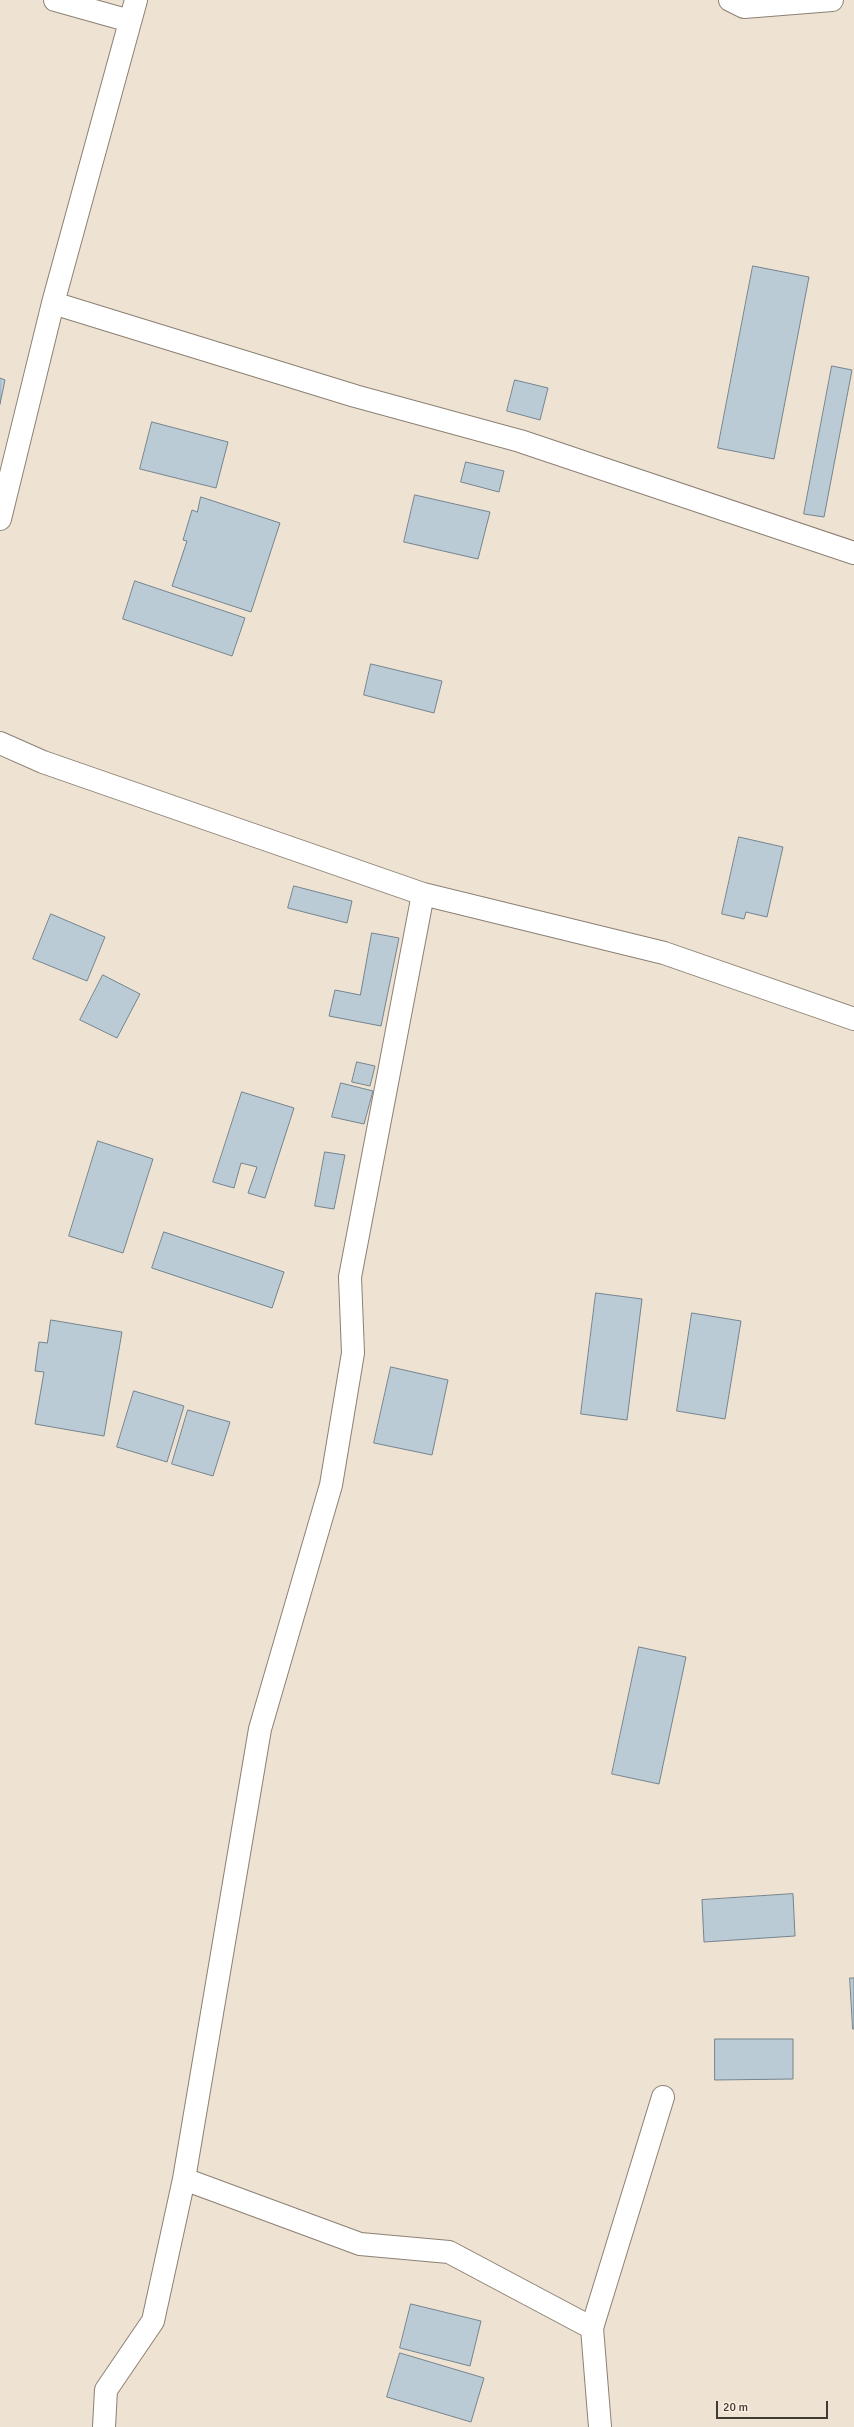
<!DOCTYPE html>
<style>
body{margin:0}
#map{position:relative;width:854px;height:2427px;overflow:hidden;background:#eee2d3;font-family:Signika,sans-serif}
canvas{display:block}
.scale{position:absolute;left:716px;top:2401px;width:112px;height:18px;box-sizing:border-box;border:2px solid #3f3a34;border-top:0;padding-left:5px;font-size:12px;line-height:14px;white-space:nowrap;color:#3f3a34;-webkit-text-stroke:3px #fcefe0;paint-order:stroke}
</style>
<div id="map">
<canvas width="854" height="2427"></canvas>
<div class="scale">20 m</div>
</div>
<script>
const ctx = document.querySelector('canvas').getContext('2d');
ctx.lineJoin = 'round';
function paint(path, color) { ctx.fillStyle = color; ctx.fill(path, 'evenodd'); }
function stroke(path, color, width, dash) { ctx.strokeStyle = color; ctx.lineWidth = width; ctx.lineCap = dash ? 'butt' : 'round'; ctx.setLineDash(dash || []); ctx.stroke(path); }
const building = new Path2D(`
 M 753,266 L 809,277 L 774,459 L 718,448 Z
 M 832,366 L 852,370 L 824,517 L 804,514 Z
 M 0,378 L 5,380 L 0,404 Z
 M 515,380 L 548,388 L 540,420 L 507,411 Z
 M 152,422 L 228,442 L 216,488 L 140,469 Z
 M 466,462 L 504,471 L 499,492 L 461,482 Z
 M 415,495 L 490,512 L 478,559 L 404,542 Z
 M 201,497 L 280,523 L 251,612 L 172,586 L 187,541 L 183,540 L 192,510 L 197,512 Z
 M 135,581 L 245,618 L 232,656 L 123,619 Z
 M 371,664 L 442,681 L 434,713 L 364,695 Z
 M 739,837 L 783,847 L 767,917 L 746,912 L 744,919 L 722,914 Z
 M 294,886 L 352,901 L 347,923 L 288,908 Z
 M 51,914 L 105,937 L 87,981 L 33,959 Z
 M 372,933 L 399,938 L 381,1026 L 329,1016 L 335,990 L 360,995 Z
 M 103,975 L 140,994 L 117,1038 L 80,1020 Z
 M 357,1062 L 375,1066 L 370,1086 L 352,1082 Z
 M 341,1083 L 373,1091 L 364,1124 L 332,1117 Z
 M 242,1092 L 294,1108 L 265,1198 L 248,1193 L 257,1167 L 241,1163 L 234,1188 L 213,1182 Z
 M 98,1141 L 153,1159 L 123,1253 L 69,1236 Z
 M 325,1152 L 345,1155 L 334,1209 L 315,1206 Z
 M 164,1232 L 284,1272 L 272,1308 L 152,1268 Z
 M 596,1293 L 642,1299 L 627,1420 L 581,1414 Z
 M 692,1313 L 741,1321 L 725,1419 L 677,1411 Z
 M 51,1320 L 122,1332 L 104,1436 L 35,1424 L 44,1372 L 35,1371 L 39,1342 L 47,1343 Z
 M 391,1367 L 448,1380 L 432,1455 L 374,1443 Z
 M 134,1391 L 184,1406 L 167,1462 L 117,1447 Z
 M 188,1410 L 230,1422 L 213,1476 L 172,1464 Z
 M 639,1647 L 686,1657 L 659,1784 L 612,1774 Z
 M 793,1894 L 795,1936 L 704,1942 L 702,1900 Z
 M 850,1978 L 854,1978 L 854,2029 L 853,2029 Z
 M 715,2039 L 793,2039 L 793,2079 L 715,2080 Z
 M 411,2304 L 481,2321 L 470,2366 L 400,2348 Z
 M 400,2353 L 484,2378 L 471,2422 L 387,2397 Z`);
const minor = new Path2D(`
 M 55,0 L 130,21
 M 730,0 L 744,7 L 832,0
 M 53,303 L 355,396 L 520,441 L 854,553
 M 0,519 L 53,303 L 136,0
 M 0,743 L 43,762 L 423,894 L 664,953 L 854,1019
 M 184,2179 L 360,2244 L 449,2252 L 592,2328
 M 104,2427 L 106,2390 L 153,2321 L 184,2179 L 260,1729 L 331,1485 L 353,1353 L 350,1277 L 423,894
 M 600,2427 L 592,2328 L 663,2097`);
paint(building, '#bbcbd6');
stroke(building, '#74848e', 1);
stroke(minor, '#8c8073', 24);
stroke(minor, '#fff', 22);
</script>
